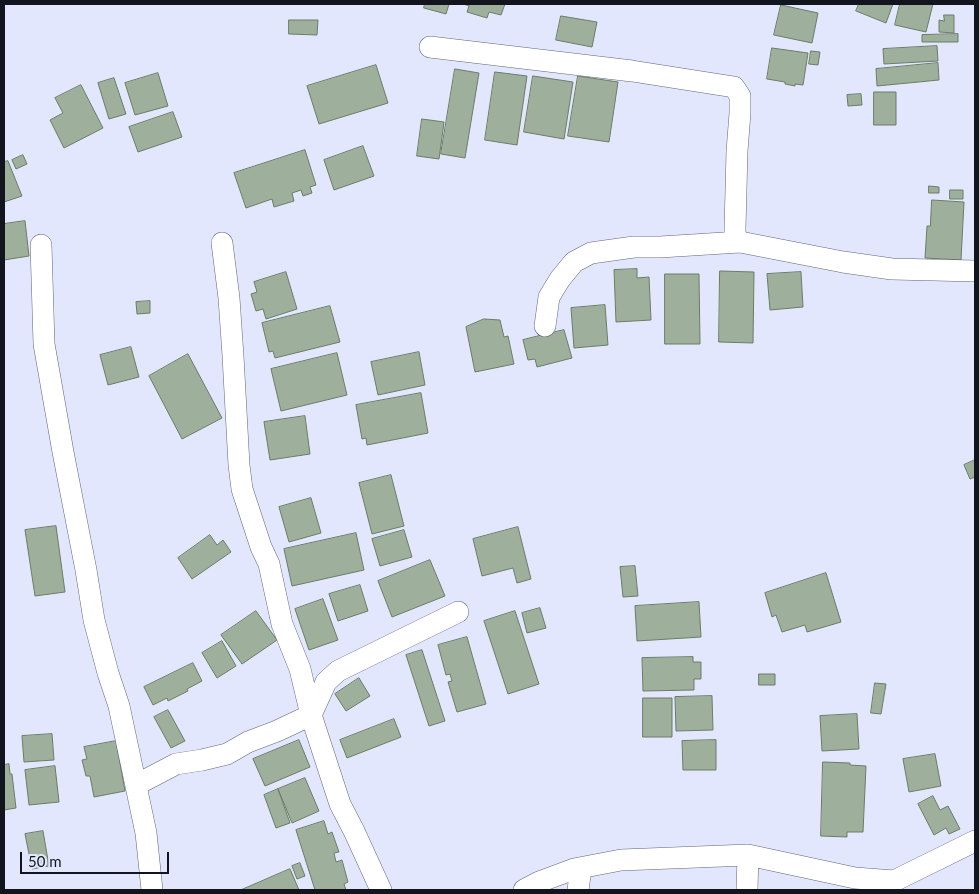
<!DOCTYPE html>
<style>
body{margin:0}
#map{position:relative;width:979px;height:894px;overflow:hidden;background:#e2e7fd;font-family:Lato,sans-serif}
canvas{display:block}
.frame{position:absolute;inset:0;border:5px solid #12151e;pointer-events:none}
.scale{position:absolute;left:20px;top:852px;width:149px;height:22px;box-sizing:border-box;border:2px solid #12151e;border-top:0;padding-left:6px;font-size:15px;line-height:18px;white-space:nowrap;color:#12151e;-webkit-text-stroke:4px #e2e7fd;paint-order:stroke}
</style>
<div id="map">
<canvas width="979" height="894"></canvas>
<div class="frame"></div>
<div class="scale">50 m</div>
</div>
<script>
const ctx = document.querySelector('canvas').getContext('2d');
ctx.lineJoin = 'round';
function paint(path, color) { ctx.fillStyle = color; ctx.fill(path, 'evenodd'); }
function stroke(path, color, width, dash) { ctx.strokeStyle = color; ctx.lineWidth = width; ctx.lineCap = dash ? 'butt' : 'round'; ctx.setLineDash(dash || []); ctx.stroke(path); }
const building = new Path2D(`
 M 425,4 L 449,4 L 446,14 L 424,8 Z
 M 463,4 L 505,4 L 501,15 L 489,12 L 487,18 L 467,12 L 469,6 Z
 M 859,4 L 893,4 L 886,23 L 856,11 Z
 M 900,4 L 933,4 L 926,32 L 895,25 Z
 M 781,5 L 818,13 L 812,43 L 774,35 Z
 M 944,15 L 954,15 L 954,33 L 939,32 L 939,20 L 944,21 Z
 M 561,16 L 597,22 L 592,47 L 556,40 Z
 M 289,20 L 318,20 L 317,35 L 289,34 Z
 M 958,34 L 958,42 L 922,42 L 922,35 Z
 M 937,46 L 938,61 L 884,64 L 883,49 Z
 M 772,48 L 808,53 L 803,85 L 795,84 L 795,86 L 785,84 L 785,82 L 767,79 Z
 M 811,51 L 820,52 L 818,65 L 809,64 Z
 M 938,63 L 939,80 L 877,86 L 876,69 Z
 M 376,65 L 388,103 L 319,124 L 307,86 Z
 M 455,69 L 479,73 L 465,158 L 441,154 Z
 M 495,72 L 527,76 L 517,145 L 485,140 Z
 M 158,73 L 168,106 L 135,115 L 125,83 Z
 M 533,76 L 573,82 L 564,139 L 524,132 Z
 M 578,76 L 618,82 L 609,142 L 568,136 Z
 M 114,78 L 126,114 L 109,119 L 98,83 Z
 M 81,85 L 103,128 L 64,148 L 50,120 L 63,113 L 55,98 Z
 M 874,92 L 896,92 L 896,125 L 874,125 Z
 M 861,94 L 862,105 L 848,106 L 847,95 Z
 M 173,112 L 182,137 L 138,152 L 129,127 Z
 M 422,119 L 444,122 L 439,159 L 417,156 Z
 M 363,146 L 374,176 L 334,190 L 324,160 Z
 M 305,150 L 316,185 L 310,187 L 312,193 L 303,196 L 301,190 L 292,193 L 294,201 L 274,207 L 272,199 L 246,208 L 234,173 Z
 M 23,155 L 27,164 L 16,169 L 12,160 Z
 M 8,161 L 22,196 L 4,202 L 4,162 Z
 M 929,186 L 939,187 L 939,193 L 929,193 Z
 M 950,190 L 963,190 L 963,199 L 950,199 Z
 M 932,200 L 964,202 L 961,260 L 925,258 L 927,226 L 930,226 Z
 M 25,221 L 29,256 L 4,260 L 4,224 Z
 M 637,269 L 637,278 L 649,277 L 651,320 L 616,322 L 614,270 Z
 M 720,271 L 754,272 L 753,343 L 719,342 Z
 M 286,272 L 297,309 L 266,319 L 263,309 L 256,311 L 251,294 L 257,292 L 254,282 Z
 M 801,272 L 803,307 L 770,310 L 767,274 Z
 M 665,274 L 699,274 L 700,344 L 665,344 Z
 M 150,301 L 150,313 L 137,314 L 136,302 Z
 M 605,305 L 608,345 L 574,348 L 571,308 Z
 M 330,306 L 340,342 L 275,358 L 273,351 L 269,352 L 262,323 Z
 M 484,319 L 500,320 L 504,337 L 508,336 L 514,364 L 475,372 L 466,327 Z
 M 564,330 L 572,358 L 537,367 L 535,359 L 528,360 L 523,340 Z
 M 131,347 L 139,377 L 108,385 L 100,355 Z
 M 419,352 L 425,385 L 378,395 L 371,362 Z
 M 337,353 L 347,395 L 281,411 L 271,369 Z
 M 188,354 L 222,418 L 182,439 L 149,376 Z
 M 421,393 L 428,433 L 367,445 L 366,438 L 362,439 L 356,405 Z
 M 305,416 L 310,454 L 270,460 L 264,422 Z
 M 975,460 L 975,477 L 970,479 L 964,465 Z
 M 391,475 L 404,526 L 372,534 L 359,483 Z
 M 311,498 L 321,533 L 289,542 L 279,507 Z
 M 56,526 L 65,592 L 35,596 L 25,530 Z
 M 518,527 L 531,579 L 517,583 L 513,568 L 482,576 L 473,539 Z
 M 404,530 L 412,557 L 380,566 L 372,539 Z
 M 356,533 L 364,570 L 292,586 L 284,549 Z
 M 210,535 L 217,545 L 223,540 L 231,552 L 192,579 L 178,558 Z
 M 430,560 L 445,596 L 392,617 L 378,581 Z
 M 635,566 L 638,596 L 623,597 L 620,567 Z
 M 826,573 L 841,622 L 807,632 L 805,625 L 782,632 L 776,615 L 772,617 L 765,593 Z
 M 360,585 L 368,611 L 338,621 L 329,594 Z
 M 323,599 L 338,640 L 309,650 L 295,609 Z
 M 699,602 L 701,637 L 637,641 L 635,606 Z
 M 540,608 L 546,628 L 527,633 L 522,613 Z
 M 256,611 L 277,640 L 242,664 L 221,635 Z
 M 515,611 L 539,684 L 508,694 L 484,621 Z
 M 467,637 L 486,704 L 457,712 L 448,682 L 452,681 L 450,674 L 446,675 L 438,645 Z
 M 222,641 L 236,666 L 217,678 L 202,653 Z
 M 422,650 L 445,721 L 429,726 L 406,655 Z
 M 693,657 L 693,662 L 701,662 L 701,679 L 694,679 L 694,690 L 643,691 L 642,658 Z
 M 193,663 L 202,681 L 187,689 L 188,691 L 168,701 L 167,698 L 153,705 L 144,687 Z
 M 759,674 L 775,674 L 775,685 L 759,685 Z
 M 359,678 L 370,696 L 346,711 L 335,694 Z
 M 875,683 L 886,684 L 881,714 L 871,713 Z
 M 712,696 L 713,730 L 676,731 L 675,697 Z
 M 643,698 L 672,698 L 672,737 L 643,737 Z
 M 168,710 L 185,741 L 171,748 L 154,717 Z
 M 857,714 L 859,749 L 822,751 L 820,716 Z
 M 394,719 L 401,737 L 347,758 L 340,740 Z
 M 52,734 L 54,760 L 24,762 L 22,736 Z
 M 299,740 L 310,767 L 265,786 L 253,759 Z
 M 716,740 L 716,770 L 683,770 L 682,741 Z
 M 116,741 L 125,791 L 94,797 L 90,776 L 86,776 L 82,760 L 87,759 L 84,747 Z
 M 935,754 L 941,786 L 909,792 L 903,759 Z
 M 823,762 L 850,763 L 850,765 L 866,766 L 863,832 L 847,832 L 847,837 L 821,836 Z
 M 9,764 L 10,774 L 12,774 L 16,808 L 4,810 L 4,765 Z
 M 55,766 L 59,802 L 29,805 L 25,770 Z
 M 305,778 L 319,811 L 292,823 L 278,789 Z
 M 278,789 L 290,823 L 276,828 L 264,795 Z
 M 933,796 L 940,810 L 948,806 L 960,829 L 949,834 L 946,828 L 934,835 L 918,804 Z
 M 324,821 L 328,834 L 332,832 L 339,852 L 334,853 L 336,862 L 342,860 L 348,882 L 344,884 L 346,890 L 315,890 L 296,830 Z
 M 43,831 L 49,866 L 32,869 L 25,834 Z
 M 300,863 L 305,876 L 297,879 L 292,866 Z
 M 290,869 L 299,890 L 241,890 Z`);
const minor = new Path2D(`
 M 430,47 L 632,71 L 734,87 L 740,96 L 740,113 L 737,151 L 735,228 L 735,235 L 740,242 L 843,262 L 892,269 L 975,271
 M 222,243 L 229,298 L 233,356 L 239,465 L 242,489 L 261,547 L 269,564 L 282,624 L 300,669 L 311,715 L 340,804 L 354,831 L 381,890
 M 41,245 L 44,344 L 63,452 L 86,570 L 94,620 L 108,673 L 119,706 L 146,833 L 152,890
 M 545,326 L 549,297 L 560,279 L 574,262 L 591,253 L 634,247 L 660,247 L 740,242
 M 136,785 L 176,764 L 202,760 L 227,754 L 248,742 L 277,731 L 311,715 L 326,682 L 338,671 L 458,612
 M 524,890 L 539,882 L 574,869 L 621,860 L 748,855 L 855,878 L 894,881 L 975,841
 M 578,890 L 581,868
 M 747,890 L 748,855`);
paint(building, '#9eb09b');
stroke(building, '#6a7c67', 1);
stroke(minor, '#60657c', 22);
stroke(minor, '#fff', 21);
</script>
